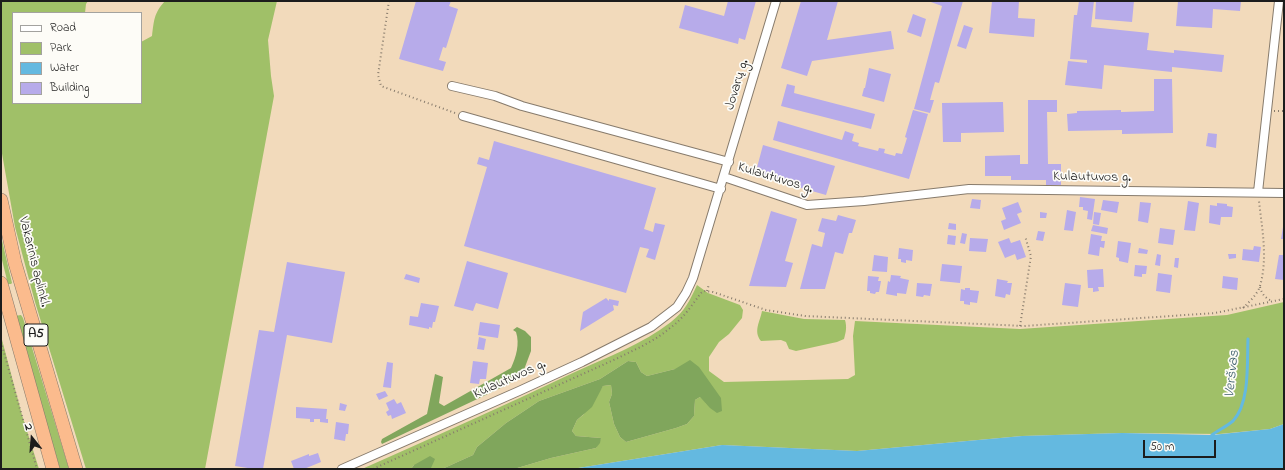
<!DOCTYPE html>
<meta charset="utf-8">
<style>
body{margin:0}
#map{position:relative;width:1285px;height:470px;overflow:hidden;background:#f2dabb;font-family:"Indie Flower",sans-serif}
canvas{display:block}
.frame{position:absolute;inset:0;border:2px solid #1c1c1c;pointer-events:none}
.legend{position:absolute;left:12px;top:12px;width:130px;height:92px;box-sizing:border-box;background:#fdfcf7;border:1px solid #a3a29f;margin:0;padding:5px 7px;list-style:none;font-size:12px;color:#1c1c1c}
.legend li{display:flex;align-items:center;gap:8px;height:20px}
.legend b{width:20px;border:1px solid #a3a29f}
.north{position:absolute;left:12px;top:418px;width:40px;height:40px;-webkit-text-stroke:3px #fdfcf7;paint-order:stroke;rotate:343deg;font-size:11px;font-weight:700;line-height:16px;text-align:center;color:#1c1c1c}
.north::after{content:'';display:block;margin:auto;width:14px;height:18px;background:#1c1c1c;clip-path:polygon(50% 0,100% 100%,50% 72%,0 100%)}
.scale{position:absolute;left:1143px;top:440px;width:73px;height:18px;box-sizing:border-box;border:2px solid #1c1c1c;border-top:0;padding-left:5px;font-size:12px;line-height:14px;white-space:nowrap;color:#1c1c1c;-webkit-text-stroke:3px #fdfcf7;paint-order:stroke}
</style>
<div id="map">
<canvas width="1285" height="470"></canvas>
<div class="frame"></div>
<ul class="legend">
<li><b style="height:5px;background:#fff"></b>Road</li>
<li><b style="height:11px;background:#a0c068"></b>Park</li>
<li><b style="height:11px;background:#64b9e0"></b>Water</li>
<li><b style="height:11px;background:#b7abea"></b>Building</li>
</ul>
<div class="north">N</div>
<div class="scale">50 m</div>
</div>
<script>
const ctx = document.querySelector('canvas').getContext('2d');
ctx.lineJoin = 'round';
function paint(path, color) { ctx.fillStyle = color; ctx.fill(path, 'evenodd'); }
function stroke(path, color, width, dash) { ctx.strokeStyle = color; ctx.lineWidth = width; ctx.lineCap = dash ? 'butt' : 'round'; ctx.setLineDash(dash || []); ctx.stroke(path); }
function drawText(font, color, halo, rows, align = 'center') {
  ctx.font = font + ' "Indie Flower",sans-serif'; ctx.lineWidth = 3.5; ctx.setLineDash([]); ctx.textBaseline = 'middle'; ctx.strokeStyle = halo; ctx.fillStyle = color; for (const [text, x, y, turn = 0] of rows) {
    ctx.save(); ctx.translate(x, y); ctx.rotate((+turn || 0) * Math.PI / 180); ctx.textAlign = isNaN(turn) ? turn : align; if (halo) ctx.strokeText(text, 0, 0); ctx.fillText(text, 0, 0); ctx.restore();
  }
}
const green = new Path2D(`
 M 1,1 L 88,1 L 86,4 L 85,13 L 13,13 L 13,103 L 141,103 L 141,42 L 152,36 C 154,20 154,13 165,1 L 277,1 L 268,40 L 271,76 L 274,96 L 205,469 L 86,469 L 35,302 L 15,227 L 1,148 Z
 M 1,236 L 12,283 L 11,284 L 8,284 L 1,256 Z
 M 697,285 L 708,293 L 740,305 L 743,310 L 742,318 L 729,334 L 719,342 L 709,357 L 709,371 L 724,382 L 848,379 L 855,375 L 853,336 L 855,321 L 1020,329 L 1227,315 L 1284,302 L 1284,424 L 1270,429 L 1219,434 L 1122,433 L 1022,436 L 857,451 L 722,445 L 572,469 L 514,469 L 551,458 L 596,448 L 601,438 L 576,436 L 572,431 L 577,420 L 583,415 L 603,386 L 611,385 L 612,394 L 609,402 L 614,424 L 620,437 L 626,442 L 676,428 L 687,424 L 694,416 L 695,400 L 700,397 L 710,408 L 675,369 L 647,376 L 641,372 L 636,362 L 628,361 L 600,379 L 539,401 L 506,423 L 477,447 L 473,455 L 442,469 L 433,469 L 414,465 L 411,469 L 362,469 C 433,437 504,406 575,372 C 607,357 643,344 671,322 C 685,311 690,300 697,285 Z
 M 762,311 L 804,319 L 845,320 C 847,327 846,332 844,339 L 837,342 L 796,351 L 789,349 L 786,342 L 781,340 L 761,341 C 753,331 760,322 762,311 Z
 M 21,315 L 23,318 L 69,469 L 60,469 L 15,316 Z
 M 1,336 L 22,415 L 39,469 L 1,469 Z`);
const forest = new Path2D(`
 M 517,327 L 525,331 L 531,337 L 531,351 L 522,375 L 507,385 L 382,444 L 381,442 L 382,439 L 427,414 L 435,374 L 443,377 L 439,403 L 444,406 L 511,368 C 516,357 520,344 516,332 L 513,330 Z
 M 690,360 L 699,367 L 721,398 L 722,411 L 717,413 L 710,408 L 700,397 L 695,400 L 694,416 L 687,424 L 676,428 L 626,442 L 620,437 L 614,424 L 609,402 L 612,394 L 611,385 L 603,386 L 592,407 L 577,420 L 572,431 L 576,436 L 601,438 L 600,443 L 596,448 L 551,458 L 514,469 L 442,469 L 473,455 L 477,447 L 506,423 L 539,401 L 600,379 L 628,361 L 636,362 L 641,372 L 647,376 L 675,369 Z
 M 430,456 L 435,459 L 431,468 L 433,469 L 411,469 L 414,465 Z`);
const water = new Path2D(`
 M 1284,424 L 1284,469 L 572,469 L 722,445 L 857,451 L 1022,436 L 1122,433 L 1212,435 L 1270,429 Z`);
const stream = new Path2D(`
 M 1211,437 L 1212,435 C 1219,430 1227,426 1233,421 C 1250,403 1247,363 1248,339`);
const building = new Path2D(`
 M 416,1 L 451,1 L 449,6 L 458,9 L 446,48 L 443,47 L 439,60 L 446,62 L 443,71 L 399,59 Z
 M 728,1 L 756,1 L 745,40 L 739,38 L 738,44 L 679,28 L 685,5 L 724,16 Z
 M 801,1 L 838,1 L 827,40 L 891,31 L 894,49 L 812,61 L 807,76 L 781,68 Z
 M 928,1 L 963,1 L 939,83 L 935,82 L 930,100 L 934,100 L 930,113 L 914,109 L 942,6 Z
 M 992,1 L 1019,1 L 1018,18 L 1035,19 L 1034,37 L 989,33 Z
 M 1079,1 L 1094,1 L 1091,27 L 1149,33 L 1147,50 L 1174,53 L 1174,50 L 1224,55 L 1222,72 L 1172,67 L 1172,72 L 1104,65 L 1102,89 L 1065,85 L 1068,61 L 1087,63 L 1087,60 L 1070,59 L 1074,15 L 1077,15 Z
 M 1096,1 L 1134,1 L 1132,22 L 1095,19 Z
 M 1178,1 L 1241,1 L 1240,11 L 1213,9 L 1212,28 L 1176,26 Z
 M 913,14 L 926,19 L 921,37 L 907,32 Z
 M 964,25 L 973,28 L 966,49 L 957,46 Z
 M 869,68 L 891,74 L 884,102 L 862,96 L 864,88 L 865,88 Z
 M 1154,79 L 1172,79 L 1173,133 L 1122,134 L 1122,130 L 1068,131 L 1067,114 L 1077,113 L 1077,111 L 1121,110 L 1121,112 L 1154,111 Z
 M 787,84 L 795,86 L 794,93 L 875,114 L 871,129 L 781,106 Z
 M 1028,100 L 1057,100 L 1057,112 L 1047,112 L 1048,164 L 1061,164 L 1061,185 L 1046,185 L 1046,180 L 1011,180 L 1011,176 L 985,176 L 985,156 L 1020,155 L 1020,164 L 1028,164 Z
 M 1003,102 L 1004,132 L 961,133 L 961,142 L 943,142 L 942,103 Z
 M 913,110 L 928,114 L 909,179 L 773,140 L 778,121 L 842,140 L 845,131 L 854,134 L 852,141 L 859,143 L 858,146 L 878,151 L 879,148 L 885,149 L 884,153 L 895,156 L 896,153 L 902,154 L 907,138 L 905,137 Z
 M 1208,133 L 1217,134 L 1216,148 L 1206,146 Z
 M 494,141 L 656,188 L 644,229 L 653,232 L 655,223 L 665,225 L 655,260 L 646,257 L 649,249 L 640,247 L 626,293 L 464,246 L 487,167 L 477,164 L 479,157 L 489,160 Z
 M 763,145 L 835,166 L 826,195 L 755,175 Z
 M 1080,197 L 1095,199 L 1092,220 L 1087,219 L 1088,211 L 1083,210 L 1083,207 L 1079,207 Z
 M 972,199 L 981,200 L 980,209 L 970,208 Z
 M 1103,200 L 1119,202 L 1117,213 L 1101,210 Z
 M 1188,201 L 1199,203 L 1195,231 L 1184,230 Z
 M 1018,202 L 1022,212 L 1017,214 L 1021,223 L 1004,230 L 1001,221 L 1006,219 L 1002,208 Z
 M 1140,202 L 1151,203 L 1148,223 L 1138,221 Z
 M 1217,203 L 1227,204 L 1227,206 L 1233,207 L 1232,217 L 1221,217 L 1220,225 L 1209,223 L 1210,205 L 1217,206 Z
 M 1067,210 L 1076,212 L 1073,231 L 1064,230 Z
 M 771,211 L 797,219 L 785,261 L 793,263 L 786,287 L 749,286 Z
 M 1040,212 L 1047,213 L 1046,218 L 1040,218 Z
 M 1094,212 L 1101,213 L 1099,225 L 1093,224 Z
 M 838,215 L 856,220 L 852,233 L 849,233 L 843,254 L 835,252 L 825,289 L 800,289 L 812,244 L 822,247 L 825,233 L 818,231 L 822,218 L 836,221 Z
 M 949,223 L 956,224 L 956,230 L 948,229 Z
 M 1093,225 L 1108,228 L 1107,234 L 1091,231 Z
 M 1283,227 L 1284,227 L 1284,239 L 1281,239 Z
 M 1160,228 L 1175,230 L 1173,245 L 1158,243 Z
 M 1038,231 L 1045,232 L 1043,241 L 1036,240 Z
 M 962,233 L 967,234 L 965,244 L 960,243 Z
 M 1091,234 L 1102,236 L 1101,241 L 1105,241 L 1104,248 L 1100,247 L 1099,256 L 1088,254 Z
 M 948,235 L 956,236 L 955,245 L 947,244 Z
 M 970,238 L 988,239 L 986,252 L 969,251 Z
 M 1009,238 L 1011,243 L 1020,240 L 1026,257 L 1017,260 L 1015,254 L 1005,258 L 998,242 Z
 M 1118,241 L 1131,243 L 1128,263 L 1119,261 L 1119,258 L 1116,257 Z
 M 1254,246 L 1261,247 L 1259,262 L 1242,260 L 1243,249 L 1253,250 Z
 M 899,248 L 913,250 L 912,261 L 906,260 L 906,263 L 901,262 L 901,259 L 898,259 Z
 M 1139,248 L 1148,250 L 1147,254 L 1138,253 Z
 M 1157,254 L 1161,255 L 1160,266 L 1155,265 Z
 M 1228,254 L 1236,254 L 1236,258 L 1229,259 Z
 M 874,255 L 888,257 L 887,272 L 872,271 Z
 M 1279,255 L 1284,255 L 1284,280 L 1275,279 Z
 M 1175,258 L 1179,258 L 1178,268 L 1174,267 Z
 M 467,261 L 508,273 L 498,309 L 476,303 L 473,311 L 454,306 Z
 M 287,262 L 345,272 L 332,343 L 287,335 L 263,469 L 254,469 L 235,466 L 259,330 L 274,332 Z
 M 942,264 L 962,266 L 960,283 L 940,281 Z
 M 1135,265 L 1147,266 L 1146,274 L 1142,274 L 1142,277 L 1134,276 Z
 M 1103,269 L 1104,287 L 1098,287 L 1099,291 L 1093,292 L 1093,288 L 1088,288 L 1087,270 Z
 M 1158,273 L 1172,275 L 1170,293 L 1156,291 Z
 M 406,274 L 420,278 L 419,283 L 404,279 Z
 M 891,275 L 901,276 L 900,278 L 909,280 L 906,294 L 897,293 L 897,296 L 886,294 L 888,281 L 890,282 Z
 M 868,276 L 879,277 L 878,281 L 881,281 L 879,292 L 876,292 L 875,294 L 870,293 L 870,291 L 867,291 Z
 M 1223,276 L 1238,278 L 1237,290 L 1222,288 Z
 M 997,279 L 1008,281 L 1007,283 L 1012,283 L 1010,295 L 1006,294 L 1005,298 L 995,296 Z
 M 917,283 L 932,284 L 930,296 L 924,295 L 923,297 L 916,296 Z
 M 1065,283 L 1081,285 L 1078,307 L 1062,305 Z
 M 965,288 L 970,288 L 970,290 L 979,291 L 977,303 L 970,302 L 970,305 L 964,304 L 964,301 L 960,301 L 961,289 L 965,290 Z
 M 606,298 L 609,301 L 609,299 L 619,301 L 618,306 L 613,305 L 614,310 L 580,331 L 583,312 Z
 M 421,303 L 439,306 L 435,322 L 433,322 L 432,328 L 429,327 L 429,329 L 409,325 L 410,316 L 418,317 Z
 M 480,322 L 500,325 L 498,338 L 478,335 Z
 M 479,337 L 486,339 L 484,350 L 477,349 Z
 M 473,361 L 488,363 L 486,379 L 480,379 L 479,384 L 470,383 Z
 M 387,362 L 393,363 L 391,388 L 383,387 Z
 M 385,391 L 388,396 L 379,400 L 376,394 Z
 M 394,399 L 397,404 L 401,402 L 406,413 L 392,419 L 391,415 L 388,416 L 386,412 L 389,410 L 386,403 Z
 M 340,403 L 347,405 L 345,411 L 339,410 Z
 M 296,407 L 327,409 L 326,419 L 328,419 L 328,423 L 320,422 L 320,419 L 314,419 L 314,422 L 310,422 L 310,419 L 296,418 Z
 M 336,422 L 349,424 L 348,434 L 346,434 L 345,441 L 334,439 Z
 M 318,453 L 321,462 L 304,469 L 294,469 L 291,461 L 309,454 L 309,456 Z`);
const path = new Path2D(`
 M 389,1 L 378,75 L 381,86 L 455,113
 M 1274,111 L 1284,111
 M 1260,287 C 1262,294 1265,298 1272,301
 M 707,291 L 709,284
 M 1243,308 C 1249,302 1257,295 1260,286 C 1268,258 1262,229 1259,201
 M 1020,326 L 1031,256 L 1025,236
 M 1,342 L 37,469
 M 373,469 L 618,358 C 636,349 655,341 670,328 C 683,319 692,305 701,293 L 704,291 L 713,292 L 766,310 L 805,316 L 1024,326 L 1215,313 L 1284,299`);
const minor = new Path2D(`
 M 452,86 L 495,96 L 522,106 L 729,162
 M 463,116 L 721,189
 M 724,177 L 807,205 L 864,201 L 969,189 L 1284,193
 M 1258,192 L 1279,1
 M 342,469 L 519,391 L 582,362 L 651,327 L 677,307 L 686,293 L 693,278 L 776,1`);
const trunk = new Path2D(`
 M 1,200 L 15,263 L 76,469
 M 1,283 L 53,469`);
const shields = [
 [36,335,24]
];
const shieldNames = [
 ["A5",36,335]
];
const streetNames = [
 ["Jovarų g.",738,85,-73],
 ["Kulautuvos g.",1092,178,1],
 ["Kulautuvos g.",775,179,17],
 ["Vakarinis aplinkl.",33,262,76],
 ["Kulautuvos g.",510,380,-24]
];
const waterNames = [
 ["Veršvas",1233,374,-84]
];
paint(green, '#a0c068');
paint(forest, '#80a65c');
paint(water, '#64b9e0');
stroke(stream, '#64b9e0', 3);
paint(building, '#b7abea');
stroke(minor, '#877b6c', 10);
stroke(trunk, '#877b6c', 14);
stroke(path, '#877b6c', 2, [1, 3]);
stroke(minor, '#fff', 8);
stroke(trunk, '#fbbb8d', 13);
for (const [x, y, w] of shields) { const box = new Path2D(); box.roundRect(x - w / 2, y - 11, w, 22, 3); ctx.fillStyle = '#fdfcf7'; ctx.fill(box); stroke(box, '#1c1c1c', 1); }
drawText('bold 13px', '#1c1c1c', null, shieldNames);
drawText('14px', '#1c1c1c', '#fdfcf7', streetNames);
drawText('italic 15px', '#395b6a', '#fdfcf7', waterNames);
</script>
